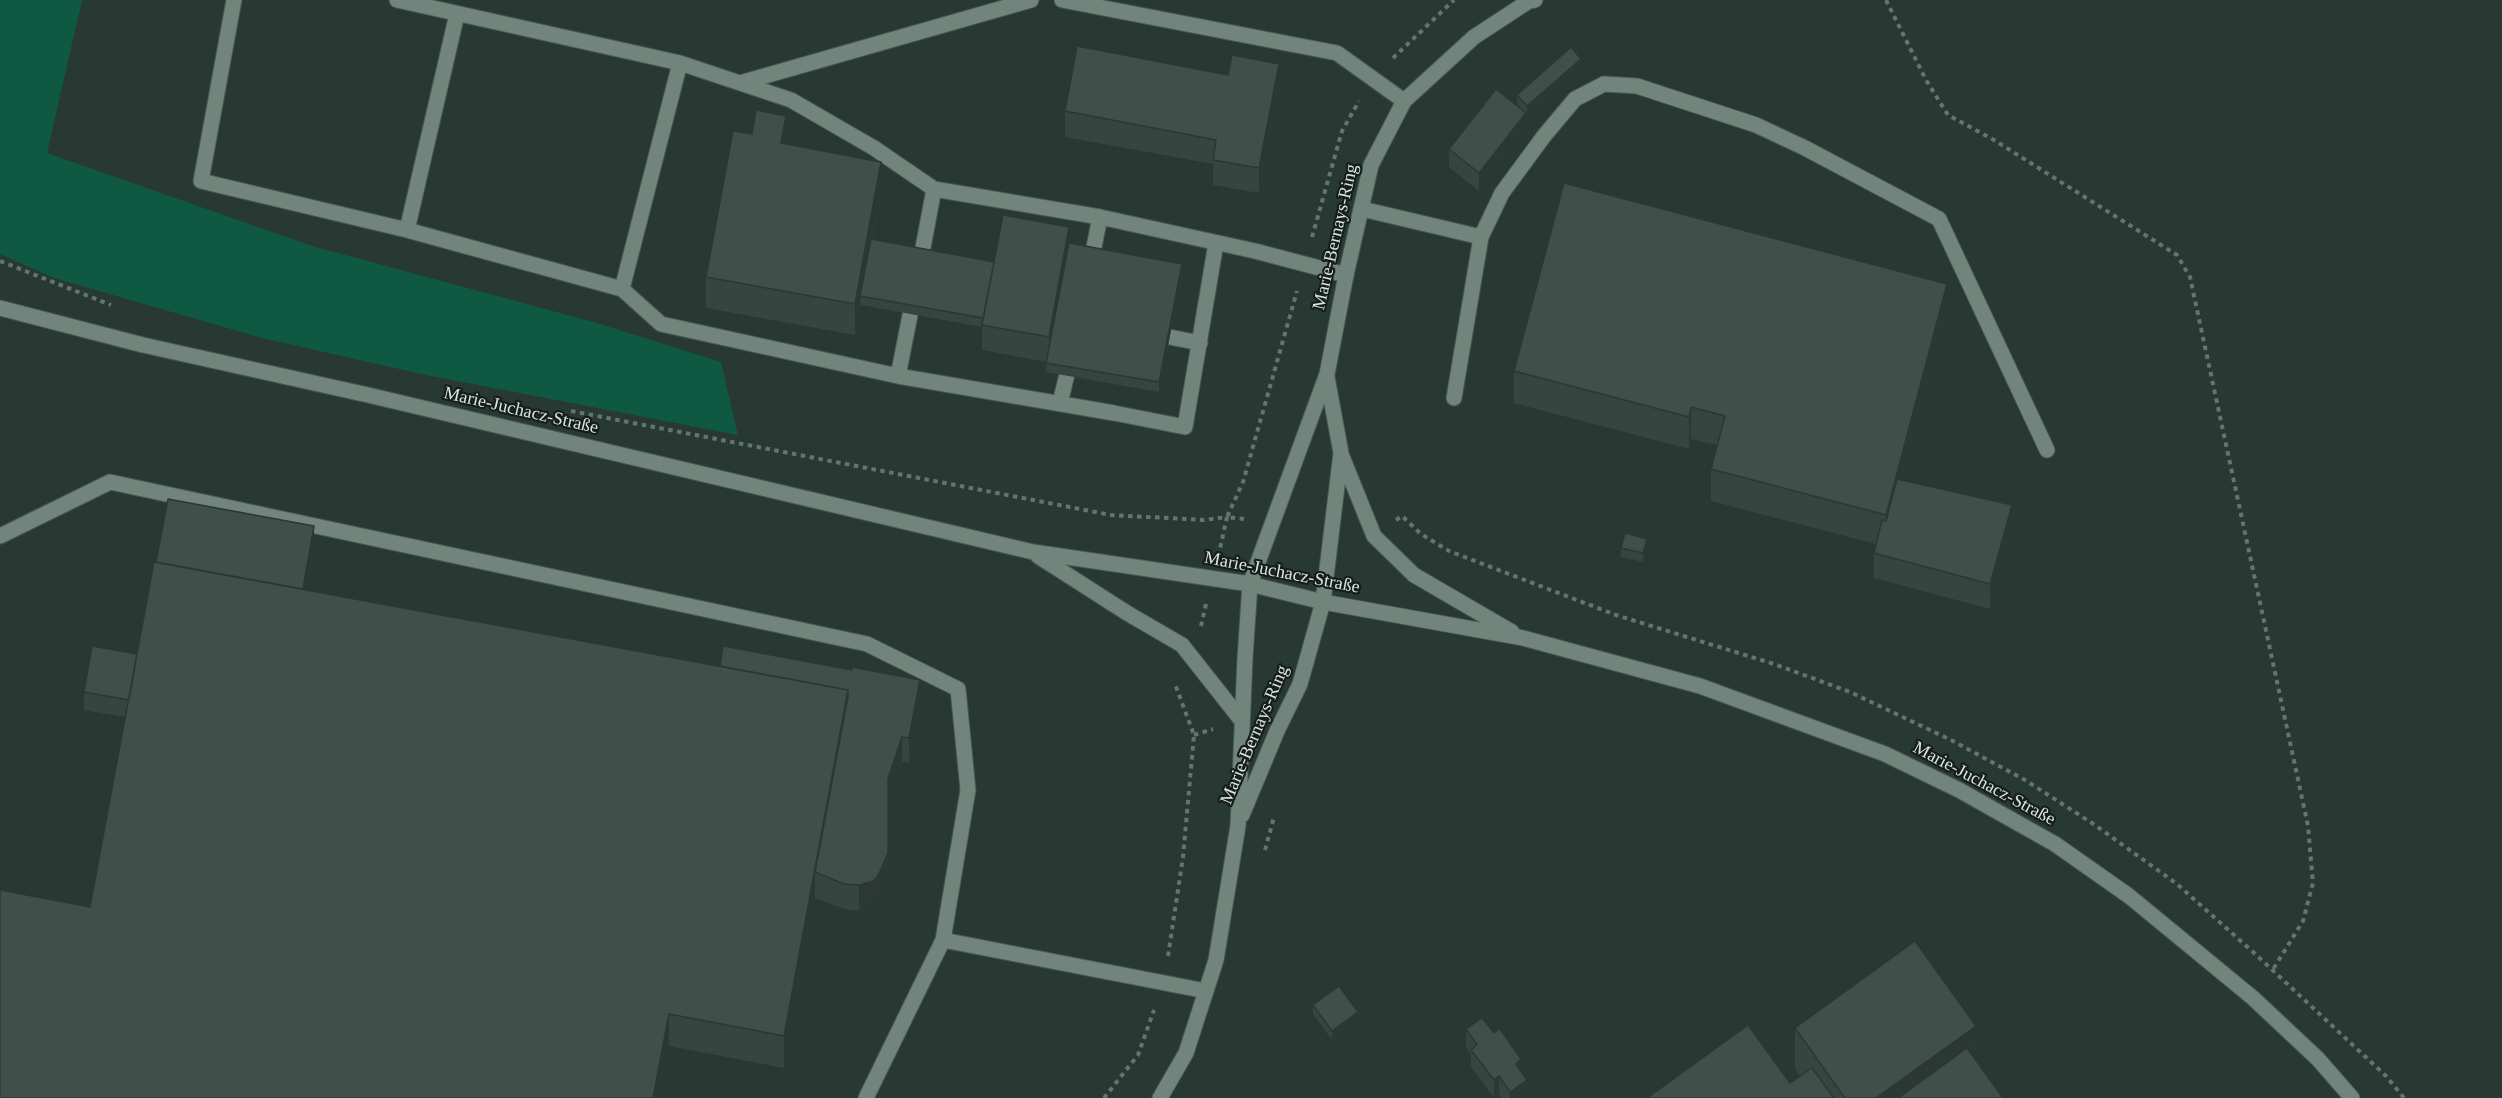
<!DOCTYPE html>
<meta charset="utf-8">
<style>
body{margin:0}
canvas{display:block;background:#273932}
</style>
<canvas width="2502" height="1098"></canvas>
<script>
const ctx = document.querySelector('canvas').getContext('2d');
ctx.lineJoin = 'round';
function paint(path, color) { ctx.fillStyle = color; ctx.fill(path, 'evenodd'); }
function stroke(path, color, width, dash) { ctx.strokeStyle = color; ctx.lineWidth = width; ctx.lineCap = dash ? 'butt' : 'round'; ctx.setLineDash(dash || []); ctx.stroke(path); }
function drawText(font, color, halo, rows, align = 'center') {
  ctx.font = font + ' "Times New Roman",serif'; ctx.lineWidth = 4.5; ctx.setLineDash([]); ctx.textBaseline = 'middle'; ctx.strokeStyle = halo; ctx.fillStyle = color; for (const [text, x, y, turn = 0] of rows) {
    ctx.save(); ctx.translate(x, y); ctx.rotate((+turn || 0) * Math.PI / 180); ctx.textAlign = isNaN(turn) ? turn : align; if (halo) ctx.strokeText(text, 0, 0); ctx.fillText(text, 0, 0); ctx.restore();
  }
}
const green = new Path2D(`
 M 0,0 L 82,0 L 47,153 L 312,246 L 597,323 L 721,362 L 738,435 L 426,375 L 262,338 L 54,278 L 0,254 Z`);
const path = new Path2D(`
 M 1886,0 L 1926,80 L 1948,115 L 1994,140 L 2177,255 L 2190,277 L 2308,826 L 2313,883 L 2303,921 L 2272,971
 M 1393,58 L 1454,0
 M 1312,237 L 1342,131 L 1359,101
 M 0,261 L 111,305
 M 571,411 L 1111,515 L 1204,520 L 1227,517 L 1219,553
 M 1244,519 L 1227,517 L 1243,482 L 1297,291
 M 1396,520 L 1402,516 L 1421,534 L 1449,551 L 1616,615 L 1774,664 L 1850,692 L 1951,740 L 2025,780 L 2095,825 L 2177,884 L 2252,951 L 2386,1076 L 2404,1098
 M 1201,626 L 1206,604
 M 1194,735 L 1213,729
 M 1265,850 L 1274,817
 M 1168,956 L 1183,857 L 1194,735 L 1175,684
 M 1104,1098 L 1138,1055 L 1154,1010`);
const lane = new Path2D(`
 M 234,0 L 201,181 L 407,230 L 622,289 L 661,324 L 898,376 L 1114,413 L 1185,427 L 1216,243
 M 397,0 L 680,63 L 791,100 L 874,148 L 934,189 L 1100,217 L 1255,251 L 1346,275
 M 1062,0 L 1337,53 L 1404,101
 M 740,83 L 1031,0
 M 1362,209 L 1481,237
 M 407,230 L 457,14
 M 1090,267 L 1100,217
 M 919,269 L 934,189
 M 622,289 L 680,63
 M 1149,333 L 1200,343
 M 898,376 L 914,295
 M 1454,398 L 1481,237 L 1502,193 L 1544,136 L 1575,99 L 1604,84 L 1637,86 L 1756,125 L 1805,148 L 1939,219 L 2047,450
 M 1060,403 L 1071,358
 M 0,536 L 110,482 L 867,644 L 958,689 L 968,790 L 943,940 L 866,1098
 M 943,940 L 1206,991`);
const street = new Path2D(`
 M 0,308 L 143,345 L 368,395 L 1033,552 L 1250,584 L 1323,602 L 1523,638 L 1700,686 L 1885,754 L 1959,790 L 2055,844 L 2129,896 L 2253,998 L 2318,1059 L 2352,1098
 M 1341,454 L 1374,536 L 1414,575 L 1512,632
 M 1038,556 L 1127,613 L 1182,645 L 1242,721
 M 1242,815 L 1277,731 L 1300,684 L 1323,602 L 1341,453 L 1327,377
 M 1160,1098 L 1186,1053 L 1216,960 L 1238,826 L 1245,658 L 1250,584 L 1327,374 L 1346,275 L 1371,165 L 1404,101 L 1474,37 L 1529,1 L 1535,0`);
const wall = new Path2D(`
 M 1581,68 L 1527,115 L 1526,115 L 1526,130 L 1479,191 L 1449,167 L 1449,149 L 1522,110 L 1517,104 L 1517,95 Z
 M 1279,89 L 1259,193 L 1213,185 L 1213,164 L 1065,137 L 1065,111 Z
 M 786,144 L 881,194 L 873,240 L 994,262 L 1069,244 L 1182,273 L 1159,392 L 1046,372 L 1047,362 L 982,350 L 982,327 L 861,305 L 855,335 L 706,308 L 706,277 Z
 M 1947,316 L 1903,480 L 2012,530 L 1990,609 L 1874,578 L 1874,553 L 1876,544 L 1711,501 L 1711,469 L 1717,445 L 1691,439 L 1689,449 L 1514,403 L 1514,371 Z
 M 1621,548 L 1647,548 L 1643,562 L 1621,557 Z
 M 314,552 L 307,590 L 920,705 L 909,763 L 902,762 L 888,804 L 888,878 L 878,901 L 873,907 L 859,911 L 844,909 L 815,898 L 784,1068 L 669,1046 L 659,1098 L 0,1098 L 90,907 L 125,717 L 84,710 L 84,692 L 137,654 L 156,562 Z
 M 1313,1005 L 1358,1021 L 1332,1040 L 1313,1014 Z
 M 1795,1028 L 1976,1061 L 2003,1098 L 1647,1098 L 1790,1083 L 1800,1076 L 1795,1069 Z
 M 1466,1029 L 1521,1071 L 1527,1097 L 1526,1098 L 1502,1098 L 1499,1094 L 1494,1098 L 1471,1067 L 1471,1055 L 1466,1047 Z`);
const shadedWall = new Path2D(`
 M 1581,59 L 1581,68 L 1527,115 L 1527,106 Z
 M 1279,64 L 1279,89 L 1259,193 L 1259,168 Z
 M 1526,113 L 1526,130 L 1479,191 L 1479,173 Z
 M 786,116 L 786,148 L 781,143 Z
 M 881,162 L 881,194 L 862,296 L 860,296 L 861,305 L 855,335 L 855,304 Z
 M 1069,227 L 1069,253 L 1049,362 L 1049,337 Z
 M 1182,264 L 1182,273 L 1159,392 L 1159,382 Z
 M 1947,284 L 1947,316 L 1886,547 L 1886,515 Z
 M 1691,407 L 1691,439 L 1689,449 L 1689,417 Z
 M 2012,505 L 2012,530 L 1990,609 L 1990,584 Z
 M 314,526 L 314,552 L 301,621 L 301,595 Z
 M 1647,539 L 1647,548 L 1643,562 L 1643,553 Z
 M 920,680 L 920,705 L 909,763 L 909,738 Z
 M 848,690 L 848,722 L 815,872 L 815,898 L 784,1068 L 784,1036 Z
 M 902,737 L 902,762 L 888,804 L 888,878 L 878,901 L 873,907 L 859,911 L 859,885 L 888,779 Z
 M 1358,1012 L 1358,1021 L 1332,1040 L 1332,1031 Z
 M 669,1014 L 669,1046 L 659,1098 L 653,1098 Z
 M 1976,1026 L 1976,1067 L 1933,1098 L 1876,1098 Z
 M 1521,1059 L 1521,1077 L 1516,1064 Z
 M 1499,1076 L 1499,1094 L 1494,1098 L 1494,1080 Z
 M 1527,1080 L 1527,1097 L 1526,1098 L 1510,1098 L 1510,1092 Z`);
const building = new Path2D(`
 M 1077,46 L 1228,75 L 1232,55 L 1279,64 L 1259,168 L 1213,160 L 1216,140 L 1065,111 Z
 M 1571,47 L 1581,59 L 1527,106 L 1517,95 Z
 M 1496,89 L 1526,113 L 1479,173 L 1449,149 Z
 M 756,110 L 786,116 L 781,143 L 881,162 L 855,304 L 706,277 L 733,131 L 752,134 Z
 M 1564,183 L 1947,284 L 1886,515 L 1711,469 L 1725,416 L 1691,407 L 1689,417 L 1514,371 Z
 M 1003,215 L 1069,227 L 1049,337 L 982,325 Z
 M 871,239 L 994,262 L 983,318 L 860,296 Z
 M 1069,243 L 1182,264 L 1159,382 L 1046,363 Z
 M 1897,479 L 2012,505 L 1990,584 L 1874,553 L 1882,520 L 1886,521 Z
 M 168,499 L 314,526 L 303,589 L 156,562 Z
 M 1625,533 L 1647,539 L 1643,553 L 1621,548 Z
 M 154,562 L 848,690 L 784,1036 L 669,1014 L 653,1098 L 0,1098 L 0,890 L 90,907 Z
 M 92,646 L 137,654 L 129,700 L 84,692 Z
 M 723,646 L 852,670 L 852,667 L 920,680 L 909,738 L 902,737 L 888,779 L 888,853 L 878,876 L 873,881 L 859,885 L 844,884 L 815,872 L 848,697 L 848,690 L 720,666 Z
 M 1915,941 L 1976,1026 L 1876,1098 L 1845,1098 L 1795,1028 Z
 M 1339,986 L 1358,1012 L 1332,1031 L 1313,1005 Z
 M 1482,1018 L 1494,1033 L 1500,1029 L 1521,1059 L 1516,1064 L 1527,1080 L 1510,1092 L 1499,1076 L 1494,1080 L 1471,1050 L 1477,1045 L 1466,1029 Z
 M 1748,1025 L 1790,1083 L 1812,1068 L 1834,1098 L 1647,1098 Z
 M 1967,1048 L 2003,1098 L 1898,1098 Z`);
const streetNames = [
 ["Marie-Bernays-Ring",1336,237,-77],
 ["Marie-Juchacz-Straße",521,411,13],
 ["Marie-Juchacz-Straße",1282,573,11],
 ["Marie-Bernays-Ring",1255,735,-67],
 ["Marie-Juchacz-Straße",1984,784,28]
];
paint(green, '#0f5842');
stroke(lane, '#485751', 17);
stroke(street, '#485751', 17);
stroke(path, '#64746e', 4, [4.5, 4.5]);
stroke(lane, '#71857c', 15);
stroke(street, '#71857c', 15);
paint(wall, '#35453f');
paint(shadedWall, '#2b3833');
paint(building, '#3e5049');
stroke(building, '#2b3833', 1.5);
drawText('18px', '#dae5e0', '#161e1b', streetNames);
</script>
